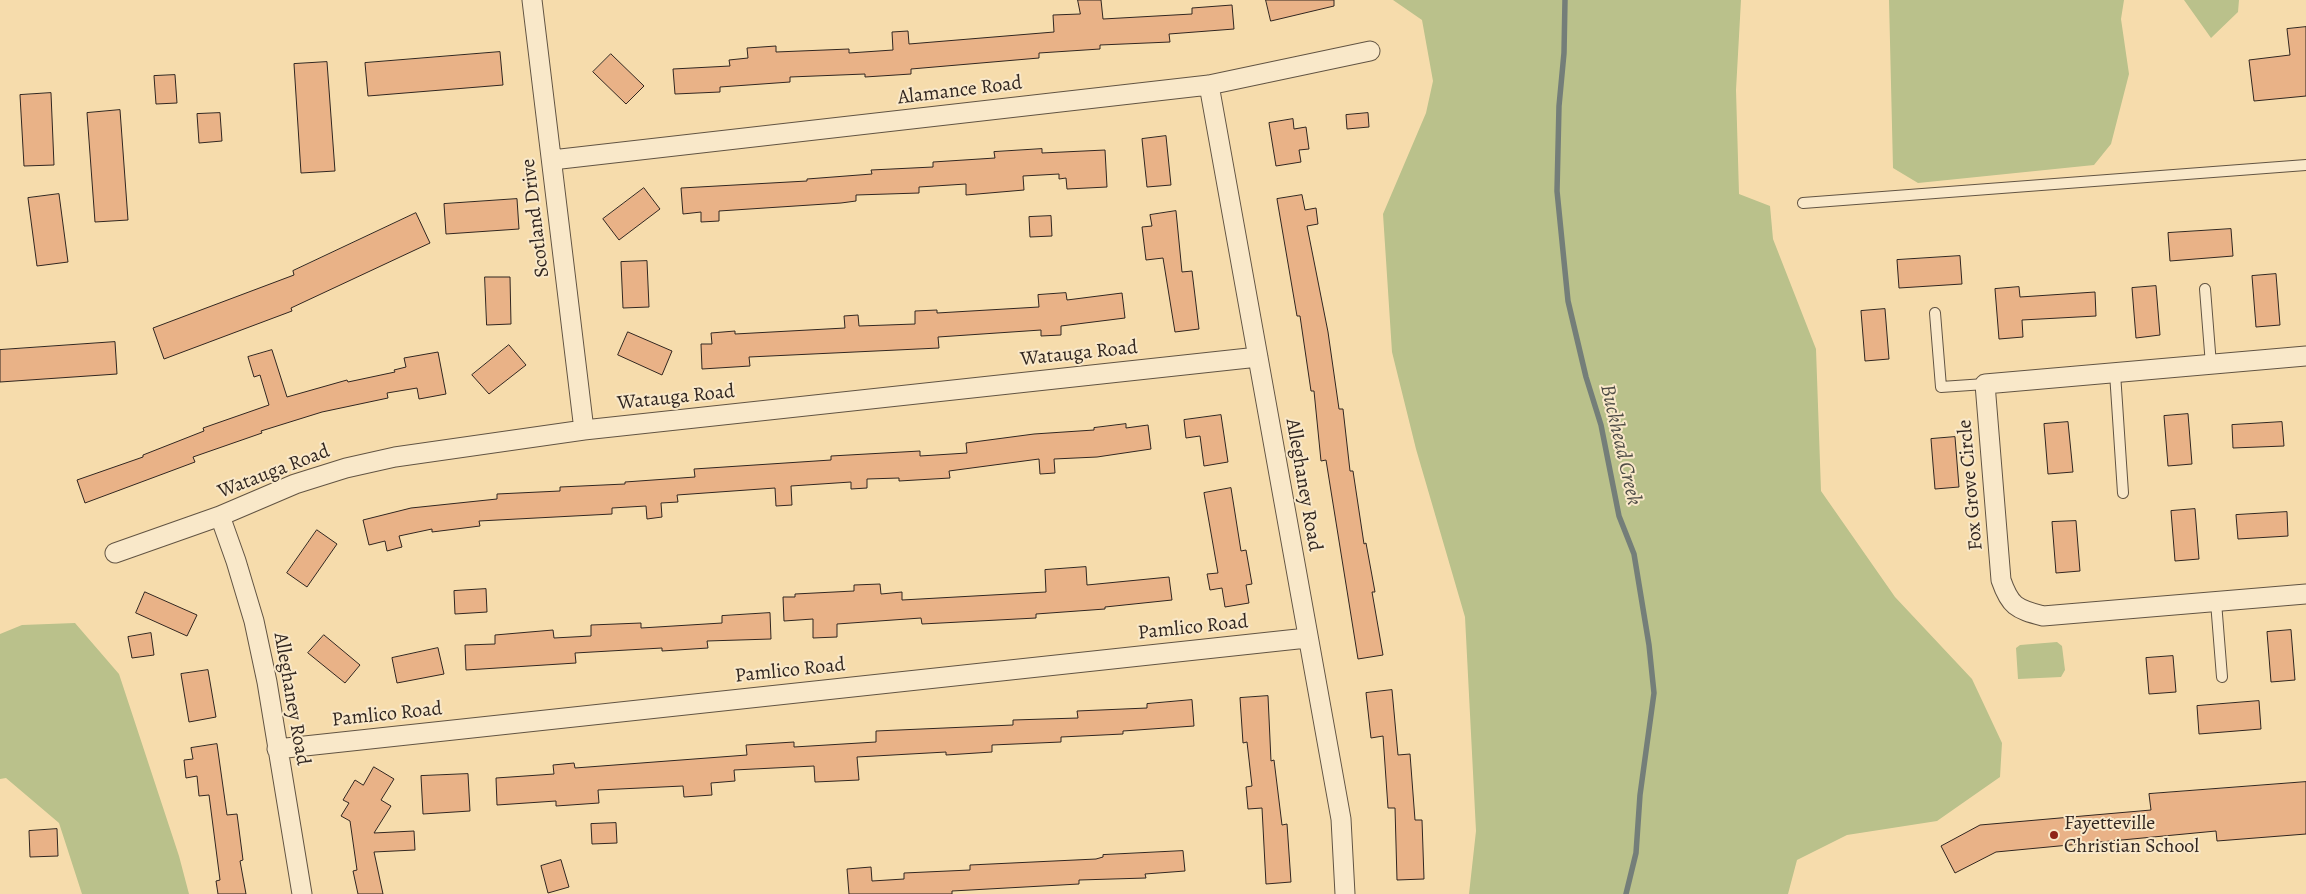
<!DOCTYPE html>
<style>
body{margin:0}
canvas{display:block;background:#f6dcac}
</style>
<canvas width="2306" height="894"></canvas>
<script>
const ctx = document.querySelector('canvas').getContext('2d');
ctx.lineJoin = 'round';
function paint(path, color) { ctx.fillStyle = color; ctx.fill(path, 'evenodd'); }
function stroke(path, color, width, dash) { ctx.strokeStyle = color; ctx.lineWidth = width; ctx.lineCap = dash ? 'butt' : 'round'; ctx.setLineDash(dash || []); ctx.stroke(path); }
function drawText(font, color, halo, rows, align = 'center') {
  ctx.font = font + ' Alegreya,serif'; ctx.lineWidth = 4; ctx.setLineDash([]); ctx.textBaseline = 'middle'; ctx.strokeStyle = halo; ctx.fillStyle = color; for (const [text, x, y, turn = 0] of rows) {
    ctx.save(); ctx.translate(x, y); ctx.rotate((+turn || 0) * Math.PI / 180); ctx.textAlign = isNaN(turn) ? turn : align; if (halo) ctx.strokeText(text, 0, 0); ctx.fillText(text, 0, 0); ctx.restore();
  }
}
const green = new Path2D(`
 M 1393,0 L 1741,0 L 1736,90 L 1739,194 L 1770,206 L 1773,239 L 1816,349 L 1821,491 L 1895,597 L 1972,679 L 2002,743 L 2000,777 L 1937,821 L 1847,835 L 1797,860 L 1788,894 L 1469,894 L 1476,831 L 1465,617 L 1416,449 L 1392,352 L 1383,214 L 1426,113 L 1433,81 L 1422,20 Z
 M 1889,0 L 2124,0 L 2121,19 L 2129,74 L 2111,144 L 2094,165 L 1918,183 L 1893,168 Z
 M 2184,0 L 2239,0 L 2238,12 L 2211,38 Z
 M 75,623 L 119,674 L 179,856 L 189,894 L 82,894 L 59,823 L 6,778 L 0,779 L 0,634 L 22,625 Z
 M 2057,642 L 2062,646 L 2065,670 L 2061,677 L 2018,679 L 2016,648 L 2020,645 Z`);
const stream = new Path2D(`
 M 1565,0 L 1564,53 L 1559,106 L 1557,191 L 1568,301 L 1586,377 L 1601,425 L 1619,516 L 1634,554 L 1649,645 L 1654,693 L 1640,795 L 1636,853 L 1626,894`);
const building = new Path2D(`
 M 1078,0 L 1101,0 L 1103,19 L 1192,14 L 1192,8 L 1232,5 L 1234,29 L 1169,34 L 1170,42 L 1100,45 L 1100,49 L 1039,53 L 1039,58 L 911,69 L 911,74 L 865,77 L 865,74 L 790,77 L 790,82 L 720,87 L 720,92 L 675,94 L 673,69 L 730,66 L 729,60 L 748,58 L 747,48 L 776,46 L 776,52 L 849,49 L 849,53 L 893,50 L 892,32 L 908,31 L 909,44 L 1054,32 L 1053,15 L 1080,14 Z
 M 1266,0 L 1334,0 L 1334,6 L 1271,21 Z
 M 2306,27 L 2306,96 L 2254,101 L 2249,60 L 2290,55 L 2287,29 Z
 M 500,52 L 503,85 L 368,96 L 365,63 Z
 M 611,54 L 644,86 L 626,104 L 593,72 Z
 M 327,62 L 335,171 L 301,173 L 294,64 Z
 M 175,75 L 177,103 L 156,104 L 154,76 Z
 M 51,93 L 54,165 L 24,166 L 20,95 Z
 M 120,110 L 128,220 L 95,222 L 87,113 Z
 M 220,113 L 222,141 L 199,143 L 197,114 Z
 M 1368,113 L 1369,127 L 1347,129 L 1346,115 Z
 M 1293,119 L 1294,129 L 1306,127 L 1309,149 L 1299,150 L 1301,162 L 1276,166 L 1269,123 Z
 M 1166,136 L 1171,185 L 1147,187 L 1142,139 Z
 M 1042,149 L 1042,153 L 1105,150 L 1107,187 L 1067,189 L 1066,178 L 1059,179 L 1059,174 L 1023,176 L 1024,190 L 966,195 L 966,184 L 919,187 L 919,193 L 856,195 L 856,201 L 841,203 L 719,211 L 719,221 L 701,222 L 701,212 L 683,214 L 681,188 L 807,181 L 807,179 L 872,174 L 871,170 L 933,167 L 933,162 L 995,158 L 994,152 Z
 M 644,188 L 660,209 L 619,240 L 603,219 Z
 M 59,194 L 68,262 L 37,266 L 28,198 Z
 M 1302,195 L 1305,210 L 1316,208 L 1318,224 L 1307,226 L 1328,332 L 1339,409 L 1343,409 L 1350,471 L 1353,471 L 1364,544 L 1366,543 L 1375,592 L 1372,592 L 1383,655 L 1358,659 L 1326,460 L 1321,461 L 1314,391 L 1311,391 L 1300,316 L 1297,316 L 1277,199 Z
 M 517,199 L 519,229 L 446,234 L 444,204 Z
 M 1176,211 L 1182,272 L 1192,271 L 1199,329 L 1175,332 L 1163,258 L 1146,260 L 1142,227 L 1152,226 L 1150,215 Z
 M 416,213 L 430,243 L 291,308 L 292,311 L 164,359 L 153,328 L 294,275 L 293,271 Z
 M 1051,216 L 1052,236 L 1030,237 L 1029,217 Z
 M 2231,229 L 2233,256 L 2170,261 L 2168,233 Z
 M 1960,256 L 1962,284 L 1899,288 L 1897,260 Z
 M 647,261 L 649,307 L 623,308 L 621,262 Z
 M 2276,274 L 2280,325 L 2256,327 L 2252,276 Z
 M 485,277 L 510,277 L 511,324 L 487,325 Z
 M 2156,286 L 2160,335 L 2136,338 L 2132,288 Z
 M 2019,287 L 2020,297 L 2095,292 L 2096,316 L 2022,320 L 2023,337 L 1999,339 L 1995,289 Z
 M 1066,293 L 1067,300 L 1122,293 L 1125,318 L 1061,326 L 1061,335 L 1041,336 L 1041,330 L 938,337 L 939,348 L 749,357 L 750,366 L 702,369 L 701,344 L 712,344 L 711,333 L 735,331 L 735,334 L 845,328 L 844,316 L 858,315 L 859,326 L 915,324 L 915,311 L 937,310 L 937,313 L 1039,307 L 1038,295 Z
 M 1885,309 L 1889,359 L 1865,361 L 1861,311 Z
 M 628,332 L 672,351 L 662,375 L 618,355 Z
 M 115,342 L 117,374 L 0,382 L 0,350 Z
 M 509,345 L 526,365 L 489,394 L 472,375 Z
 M 272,350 L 287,397 L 347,380 L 348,382 L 395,372 L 394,370 L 406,367 L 404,358 L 438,352 L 446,394 L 419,399 L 417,388 L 387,393 L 388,398 L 322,412 L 261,431 L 262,433 L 193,457 L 195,462 L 85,503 L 77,480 L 143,457 L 143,455 L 204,431 L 203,428 L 269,405 L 260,375 L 254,377 L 248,357 Z
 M 2188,414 L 2192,464 L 2168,466 L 2164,416 Z
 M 1221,415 L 1228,462 L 1204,466 L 1200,436 L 1186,438 L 1184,420 Z
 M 2068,422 L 2073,472 L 2048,474 L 2044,424 Z
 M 2282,422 L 2284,446 L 2233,448 L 2232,425 Z
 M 1126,424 L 1126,428 L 1148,425 L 1151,449 L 1097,457 L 1054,459 L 1055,473 L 1040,474 L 1039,459 L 949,471 L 950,478 L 899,481 L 899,478 L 867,479 L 867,488 L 851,489 L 851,482 L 791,486 L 792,505 L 776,506 L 775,488 L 677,495 L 678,502 L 661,503 L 662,517 L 647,519 L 646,506 L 612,508 L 612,514 L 479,521 L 480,526 L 432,532 L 432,529 L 399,536 L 402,547 L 387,551 L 385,541 L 369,545 L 363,520 L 411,508 L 497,499 L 497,494 L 560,491 L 560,487 L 625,484 L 625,482 L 695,477 L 694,469 L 831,460 L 831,456 L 920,451 L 920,456 L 967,453 L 966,443 L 1034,434 L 1094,430 L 1094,428 Z
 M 1955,437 L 1959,487 L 1935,489 L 1931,439 Z
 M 1231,488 L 1241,551 L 1246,550 L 1252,584 L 1246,585 L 1249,603 L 1225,607 L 1222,588 L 1210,590 L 1207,574 L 1218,573 L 1204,493 Z
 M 2195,509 L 2199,559 L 2175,561 L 2171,511 Z
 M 2287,512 L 2288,536 L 2238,539 L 2236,515 Z
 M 2076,521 L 2080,571 L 2056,573 L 2052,522 Z
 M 317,530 L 337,544 L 307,587 L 287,573 Z
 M 1086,567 L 1087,585 L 1169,577 L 1172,600 L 1105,607 L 1105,609 L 1036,614 L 1036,618 L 922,624 L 921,618 L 837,624 L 837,637 L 813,638 L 813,619 L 784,621 L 783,597 L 795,597 L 795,594 L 854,591 L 854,585 L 880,584 L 881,594 L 902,592 L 902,600 L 1046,592 L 1045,570 Z
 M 486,589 L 487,612 L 455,614 L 454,591 Z
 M 145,592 L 197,615 L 187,636 L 136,613 Z
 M 770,613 L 771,639 L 707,641 L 708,648 L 662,651 L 662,648 L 575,653 L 576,663 L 466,670 L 465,645 L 495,644 L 495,635 L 553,630 L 554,638 L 591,636 L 591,625 L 641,623 L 641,628 L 722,623 L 722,616 Z
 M 2291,630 L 2295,680 L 2271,682 L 2267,632 Z
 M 151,633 L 154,655 L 132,658 L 128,637 Z
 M 324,635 L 360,665 L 345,683 L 308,653 Z
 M 438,648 L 444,674 L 397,683 L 392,658 Z
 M 2173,656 L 2176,692 L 2149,694 L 2146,658 Z
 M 208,670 L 216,717 L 189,722 L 181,674 Z
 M 1392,690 L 1398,755 L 1410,754 L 1415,820 L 1422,820 L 1424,879 L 1397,880 L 1395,808 L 1388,808 L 1383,736 L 1371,738 L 1366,693 Z
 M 1268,696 L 1271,761 L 1274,760 L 1282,825 L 1287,824 L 1291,882 L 1266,884 L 1262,808 L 1248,809 L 1246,787 L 1252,786 L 1247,742 L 1243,743 L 1240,698 Z
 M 1192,700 L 1194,726 L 1123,731 L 1123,734 L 1061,737 L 1061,742 L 992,745 L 992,752 L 946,755 L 946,752 L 857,757 L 859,780 L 815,782 L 814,766 L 734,770 L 735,781 L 711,783 L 712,795 L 684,797 L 683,786 L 598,790 L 599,803 L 556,806 L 556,801 L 497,805 L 496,778 L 554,774 L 553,765 L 574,763 L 575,768 L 747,755 L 746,745 L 794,742 L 794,747 L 876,742 L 876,731 L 1013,725 L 1013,720 L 1078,718 L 1077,711 L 1147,708 L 1147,704 Z
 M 2259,701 L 2261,729 L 2199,734 L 2197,706 Z
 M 217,744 L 227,815 L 237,814 L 243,860 L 240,861 L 246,894 L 218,894 L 216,881 L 220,880 L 209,795 L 199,796 L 197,776 L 186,778 L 184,760 L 193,759 L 191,748 Z
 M 374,767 L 394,779 L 381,800 L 391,806 L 374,833 L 414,831 L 415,850 L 374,852 L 383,894 L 358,894 L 353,871 L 357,870 L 350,821 L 341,816 L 349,803 L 343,800 L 355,780 L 363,785 Z
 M 468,774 L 470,811 L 423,814 L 421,776 Z
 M 2306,782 L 2306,834 L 2217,841 L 2216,831 L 1996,852 L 1955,873 L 1941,846 L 1980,825 L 2151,810 L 2149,794 Z
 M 616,823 L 617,843 L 592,844 L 591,824 Z
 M 57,829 L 58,856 L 30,857 L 29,831 Z
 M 1183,851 L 1185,871 L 1145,874 L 1146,878 L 1079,880 L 1079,884 L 952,891 L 952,894 L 849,894 L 847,869 L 871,867 L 872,881 L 904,879 L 904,873 L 970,870 L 970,865 L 1096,859 L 1103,857 L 1103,855 Z
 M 561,860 L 569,887 L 548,893 L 541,866 Z`);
const lane = new Path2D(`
 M 1803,203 L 2306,165
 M 2205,289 L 2211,365
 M 1935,313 L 1941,387 L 1985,384
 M 2115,373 L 2123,493
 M 2216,602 L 2222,677`);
const street = new Path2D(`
 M 532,0 L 584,430
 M 1209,85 L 1341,819 L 1345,894
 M 552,160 L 1209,85 L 1370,51
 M 2306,356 L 1985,384 L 2001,580 C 2010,606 2016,609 2043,616 L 2306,594
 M 220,516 L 236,561 L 254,621 L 267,682 L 302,894
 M 115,553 L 220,516 L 295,484 L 346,468 L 395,457 L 584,430 L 1258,357
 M 277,749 L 1307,638`);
const markers = [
 [2054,835,5,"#8f2418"]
];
const streetNames = [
 ["Alamance Road",960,91,-7],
 ["Scotland Drive",536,218,-97],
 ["Watauga Road",1079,354,-6],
 ["Watauga Road",676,398,-6],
 ["Watauga Road",274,472,-21],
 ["Alleghaney Road",1303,485,80],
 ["Fox Grove Circle",1971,485,-95],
 ["Pamlico Road",1193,628,-6],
 ["Pamlico Road",790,671,-6],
 ["Alleghaney Road",291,699,80],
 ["Pamlico Road",387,715,-6]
];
const poiNames = [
 ["Fayetteville",2064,824],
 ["Christian School",2064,847]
];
const waterNames = [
 ["Buckhead Creek",1620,445,77]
];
paint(green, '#bac18b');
stroke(stream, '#747e79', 5.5);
paint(building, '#e9b287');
stroke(building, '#312620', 1);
stroke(lane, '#625443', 12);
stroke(street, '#625443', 21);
stroke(lane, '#f9e8c9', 10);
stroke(street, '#f9e8c9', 19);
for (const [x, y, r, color] of markers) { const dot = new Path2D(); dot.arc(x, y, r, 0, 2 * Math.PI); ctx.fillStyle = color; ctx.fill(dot); stroke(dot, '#f9e8c9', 2); }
drawText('20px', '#312620', '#f9e8c9', streetNames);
drawText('20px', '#312620', '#f9e8c9', poiNames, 'left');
drawText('italic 21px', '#4d4b45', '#f9e8c9', waterNames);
</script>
